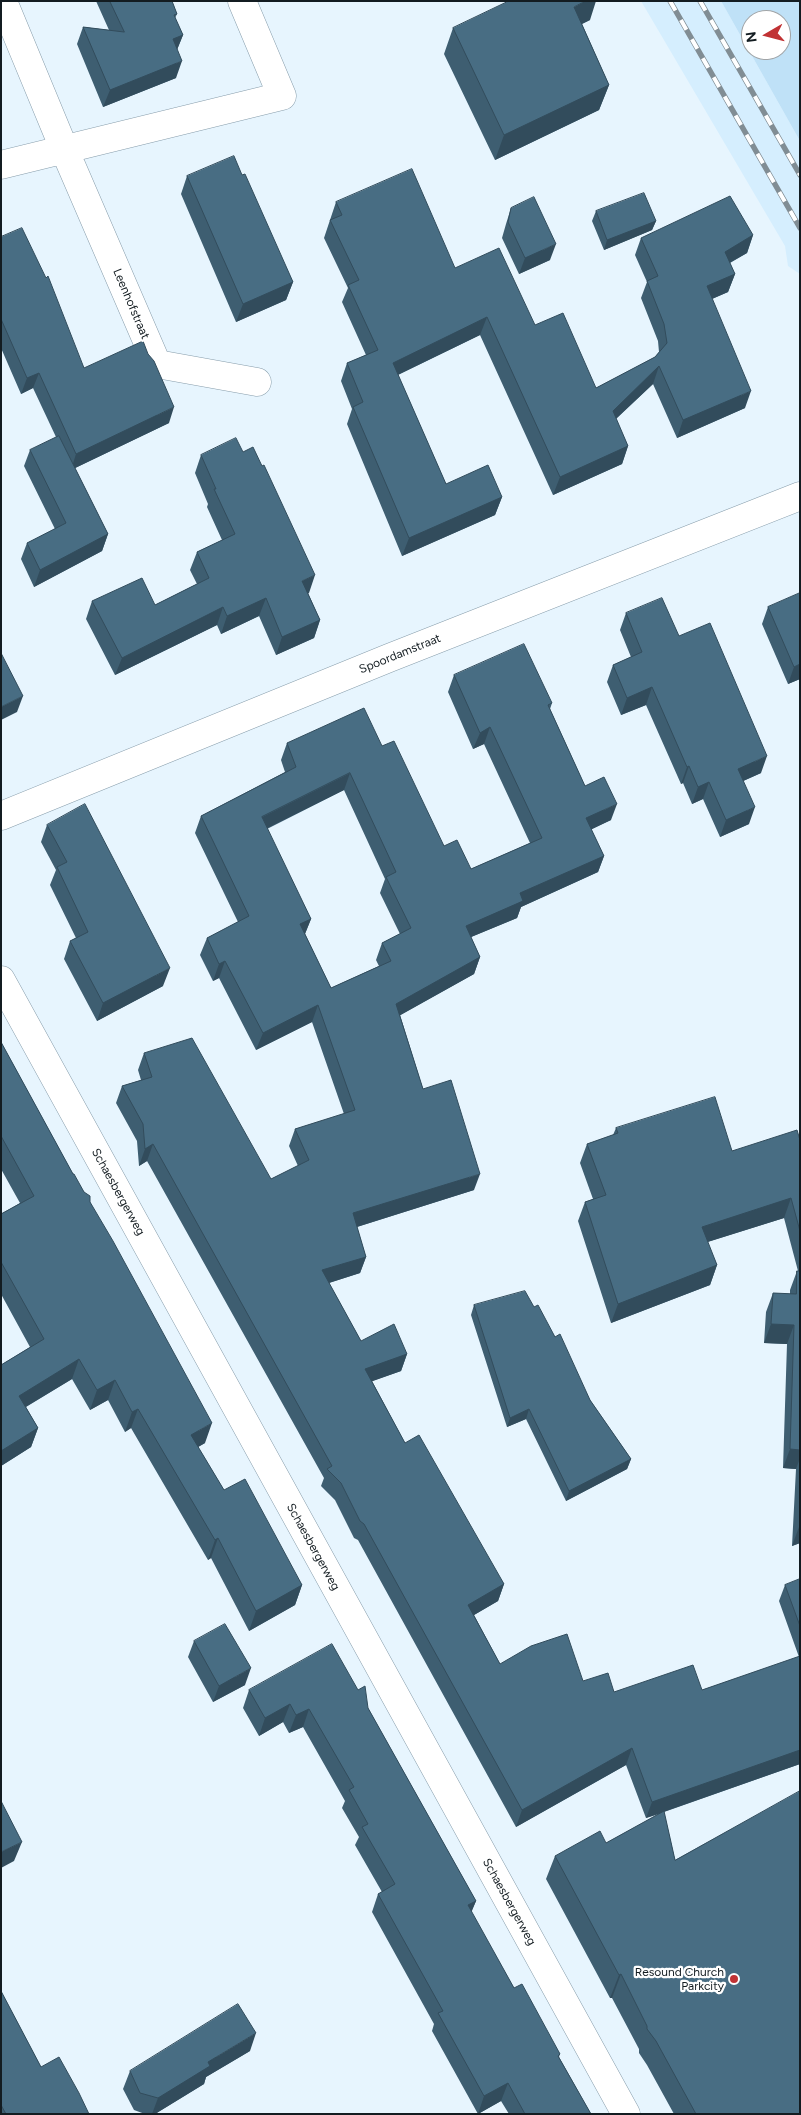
<!DOCTYPE html>
<style>
body{margin:0}
#map{position:relative;width:801px;height:2115px;overflow:hidden;background:#e7f5fe;font-family:Figtree,sans-serif}
canvas{display:block}
.frame{position:absolute;inset:0;border:2px solid #131c21;pointer-events:none}
.north{position:absolute;left:741px;top:10px;width:50px;height:50px;box-sizing:border-box;background:#fff;border:1px solid #a1a4a6;border-radius:50%;rotate:262deg;font-size:14px;font-weight:700;line-height:20px;text-align:center;color:#131c21}
.north::after{content:'';display:block;margin:auto;width:18px;height:22px;background:#c13234;clip-path:polygon(50% 0,100% 100%,50% 72%,0 100%)}
</style>
<div id="map">
<canvas width="801" height="2115"></canvas>
<div class="frame"></div>
<div class="north">N</div>
</div>
<script>
const ctx = document.querySelector('canvas').getContext('2d');
ctx.lineJoin = 'round';
function paint(path, color) { ctx.fillStyle = color; ctx.fill(path, 'evenodd'); }
function stroke(path, color, width, dash) { ctx.strokeStyle = color; ctx.lineWidth = width; ctx.lineCap = dash ? 'butt' : 'round'; ctx.setLineDash(dash || []); ctx.stroke(path); }
function drawText(font, color, halo, rows, align = 'center') {
  ctx.font = font + ' Figtree,sans-serif'; ctx.lineWidth = 4.5; ctx.setLineDash([]); ctx.textBaseline = 'middle'; ctx.strokeStyle = halo; ctx.fillStyle = color; for (const [text, x, y, turn = 0] of rows) {
    ctx.save(); ctx.translate(x, y); ctx.rotate((+turn || 0) * Math.PI / 180); ctx.textAlign = isNaN(turn) ? turn : align; if (halo) ctx.strokeText(text, 0, 0); ctx.fillText(text, 0, 0); ctx.restore();
  }
}
const built = new Path2D(`
 M 641,1 L 721,1 L 800,141 L 800,274 L 788,266 L 785,246 Z`);
const green = new Path2D(`
 M 721,1 L 800,1 L 800,141 ZM 751,20 L 781,20 L 781,50 L 751,50 Z`);
const street = new Path2D(`
 M 5,6 L 65,151 L 157,364 L 257,382
 M 1,165 L 282,96 L 242,1
 M 1,816 L 389,658 L 800,496`);
const secondary = new Path2D(`
 M 1,980 L 626,2114`);
const rail = new Path2D(`
 M 670,1 L 800,228
 M 700,1 L 800,175`);
const wall = new Path2D(`
 M 96,1 L 172,1 L 177,14 L 175,18 L 183,35 L 177,50 L 176,78 L 103,107 L 77,44 L 83,27 L 109,30 Z
 M 590,20 L 582,24 L 609,85 L 599,110 L 495,160 L 444,54 L 453,28 Z
 M 242,175 L 293,282 L 286,300 L 236,322 L 181,194 L 187,176 Z
 M 336,202 L 455,268 L 535,325 L 596,388 L 655,357 L 659,352 L 658,341 L 641,298 L 647,282 L 635,255 L 641,238 L 753,235 L 747,253 L 730,263 L 735,274 L 728,292 L 712,299 L 745,408 L 677,438 L 653,384 L 616,419 L 628,446 L 622,464 L 553,495 L 480,335 L 398,375 L 446,484 L 502,497 L 495,515 L 402,556 L 347,424 L 352,409 L 341,381 L 347,363 L 366,355 L 342,302 L 348,288 L 324,238 Z
 M 511,208 L 550,260 L 519,274 L 502,238 L 506,224 Z
 M 596,211 L 656,221 L 652,230 L 604,250 L 592,221 Z
 M 1,237 L 84,368 L 169,423 L 75,468 L 108,534 L 102,551 L 34,587 L 21,559 L 27,543 L 55,529 L 24,466 L 30,450 L 56,437 L 33,388 L 21,394 L 1,348 Z
 M 201,455 L 309,593 L 308,593 L 320,620 L 314,638 L 276,655 L 259,616 L 221,634 L 217,625 L 115,675 L 86,619 L 92,601 L 155,605 L 197,584 L 190,570 L 197,552 L 222,540 L 207,507 L 208,504 L 195,473 Z
 M 800,593 L 800,679 L 788,684 L 762,624 L 768,607 Z
 M 626,613 L 679,636 L 761,773 L 743,781 L 749,824 L 720,837 L 703,799 L 692,804 L 683,783 L 681,784 L 646,705 L 621,715 L 607,682 L 613,665 L 631,657 L 620,630 Z
 M 454,675 L 552,703 L 550,709 L 585,786 L 611,820 L 591,829 L 604,856 L 598,872 L 521,907 L 517,918 L 471,937 L 480,957 L 474,974 L 400,1015 L 423,1089 L 474,1190 L 357,1227 L 366,1257 L 360,1273 L 329,1283 L 361,1341 L 407,1354 L 401,1371 L 372,1381 L 405,1443 L 504,1584 L 498,1601 L 474,1615 L 500,1664 L 583,1681 L 614,1692 L 702,1690 L 799,1657 L 779,1601 L 785,1585 L 800,1579 L 800,1764 L 664,1812 L 675,1860 L 800,2114 L 674,2114 L 647,2065 L 639,2053 L 639,2049 L 612,1998 L 610,1998 L 546,1879 L 555,1856 L 606,1843 L 659,1814 L 646,1818 L 626,1765 L 516,1827 L 358,1540 L 354,1538 L 335,1500 L 321,1486 L 324,1478 L 147,1161 L 139,1166 L 137,1141 L 116,1103 L 122,1086 L 141,1080 L 138,1070 L 144,1053 L 271,1179 L 298,1166 L 289,1146 L 295,1129 L 344,1114 L 312,1022 L 256,1050 L 219,978 L 213,981 L 200,955 L 207,938 L 238,922 L 195,833 L 201,816 L 285,772 L 281,760 L 287,743 L 382,746 L 444,846 L 471,869 L 530,843 L 484,744 L 473,749 L 448,692 ZM 344,790 L 385,879 L 380,893 L 400,934 L 382,943 L 376,960 L 379,966 L 331,988 L 305,934 L 311,919 L 267,829 Z
 M 47,825 L 163,986 L 97,1021 L 64,959 L 70,941 L 76,938 L 50,885 L 56,870 L 41,842 Z
 M 1,1042 L 73,1174 L 90,1202 L 205,1443 L 198,1447 L 224,1490 L 302,1585 L 295,1605 L 249,1631 L 211,1558 L 208,1560 L 131,1428 L 125,1432 L 108,1400 L 90,1410 L 72,1379 L 26,1407 L 38,1428 L 31,1447 L 1,1466 L 1,1365 L 30,1347 L 1,1294 L 1,1214 L 20,1203 L 1,1169 Z
 M 616,1128 L 732,1151 L 800,1140 L 800,1543 L 792,1546 L 796,1469 L 783,1468 L 787,1344 L 764,1343 L 766,1312 L 773,1293 L 790,1294 L 790,1290 L 797,1271 L 798,1271 L 784,1218 L 707,1242 L 717,1265 L 710,1285 L 611,1323 L 578,1221 L 585,1202 L 593,1199 L 580,1163 L 587,1144 L 613,1135 Z
 M 474,1305 L 534,1307 L 555,1337 L 590,1400 L 631,1459 L 627,1469 L 566,1501 L 526,1419 L 507,1427 L 471,1315 Z
 M 194,1641 L 245,1685 L 213,1702 L 188,1657 Z
 M 249,1690 L 368,1708 L 476,1901 L 471,1912 L 514,1988 L 560,2054 L 559,2057 L 591,2114 L 509,2114 L 501,2101 L 478,2114 L 432,2031 L 434,2024 L 372,1912 L 378,1894 L 382,1892 L 355,1845 L 359,1837 L 342,1808 L 345,1801 L 303,1727 L 289,1733 L 283,1722 L 259,1736 L 243,1708 Z
 M 1,1991 L 41,2067 L 89,2114 L 1,2114 Z
 M 250,2051 L 206,2077 L 204,2084 L 155,2114 L 145,2114 L 134,2110 L 123,2089 L 130,2071 Z`);
const shadedWall = new Path2D(`
 M 585,1 L 596,1 L 590,20 L 565,32 L 574,7 Z
 M 183,35 L 176,52 L 173,39 Z
 M 182,61 L 176,78 L 103,107 L 110,90 Z
 M 609,85 L 599,110 L 495,160 L 504,135 Z
 M 656,221 L 652,230 L 604,250 L 607,240 Z
 M 753,235 L 747,253 L 718,269 L 725,252 Z
 M 556,244 L 550,260 L 519,274 L 525,258 Z
 M 735,274 L 728,292 L 700,304 L 707,286 Z
 M 293,282 L 286,300 L 236,322 L 243,304 Z
 M 487,317 L 480,335 L 387,380 L 393,363 Z
 M 659,366 L 653,384 L 606,428 L 613,411 Z
 M 39,373 L 33,388 L 21,394 L 27,378 Z
 M 751,391 L 745,408 L 677,438 L 683,420 Z
 M 174,407 L 169,423 L 71,470 L 76,454 Z
 M 628,446 L 622,464 L 553,495 L 560,477 Z
 M 502,497 L 495,515 L 402,556 L 409,538 Z
 M 108,534 L 102,551 L 34,587 L 40,570 Z
 M 315,575 L 309,593 L 296,599 L 302,581 Z
 M 266,598 L 259,616 L 221,634 L 227,616 Z
 M 223,607 L 217,625 L 115,675 L 122,658 Z
 M 320,620 L 314,638 L 276,655 L 282,637 Z
 M 800,664 L 800,679 L 788,684 L 794,667 Z
 M 652,687 L 646,705 L 621,715 L 627,698 Z
 M 23,696 L 17,712 L 1,720 L 1,707 Z
 M 490,727 L 484,744 L 473,749 L 480,733 Z
 M 767,756 L 761,773 L 732,786 L 738,769 Z
 M 689,766 L 683,783 L 681,784 L 687,767 Z
 M 350,773 L 344,790 L 255,834 L 262,817 Z
 M 709,782 L 703,799 L 692,804 L 698,787 Z
 M 617,804 L 611,820 L 580,835 L 586,818 Z
 M 755,807 L 749,824 L 720,837 L 726,820 Z
 M 604,856 L 598,872 L 521,907 L 517,918 L 459,942 L 466,926 L 520,893 Z
 M 311,919 L 304,936 L 300,924 Z
 M 480,957 L 474,974 L 390,1021 L 396,1004 Z
 M 225,961 L 219,978 L 213,981 L 219,964 Z
 M 170,968 L 163,986 L 97,1021 L 103,1003 Z
 M 318,1005 L 312,1022 L 256,1050 L 263,1033 Z
 M 153,1144 L 147,1161 L 139,1166 L 145,1149 Z
 M 480,1174 L 474,1190 L 347,1230 L 353,1213 Z
 M 791,1198 L 784,1218 L 695,1246 L 702,1227 Z
 M 366,1257 L 360,1273 L 316,1287 L 322,1270 Z
 M 717,1265 L 710,1285 L 611,1323 L 618,1304 Z
 M 771,1324 L 794,1325 L 787,1344 L 764,1343 Z
 M 407,1354 L 401,1371 L 359,1386 L 365,1369 Z
 M 79,1359 L 72,1379 L 12,1415 L 19,1396 Z
 M 115,1380 L 108,1400 L 90,1410 L 97,1390 Z
 M 138,1409 L 131,1428 L 125,1432 L 132,1412 Z
 M 529,1409 L 526,1419 L 507,1427 L 510,1418 Z
 M 212,1423 L 205,1443 L 184,1455 L 191,1435 Z
 M 38,1428 L 31,1447 L 1,1466 L 1,1451 Z
 M 790,1449 L 800,1450 L 800,1458 L 796,1469 L 783,1468 Z
 M 631,1459 L 627,1469 L 566,1501 L 569,1491 Z
 M 799,1527 L 800,1543 L 792,1546 Z
 M 218,1538 L 211,1558 L 208,1560 L 215,1540 Z
 M 504,1584 L 498,1601 L 462,1622 L 468,1605 Z
 M 302,1585 L 295,1605 L 249,1631 L 256,1611 Z
 M 251,1668 L 245,1685 L 213,1702 L 219,1686 Z
 M 290,1704 L 283,1722 L 259,1736 L 265,1718 Z
 M 309,1709 L 303,1727 L 289,1733 L 296,1715 Z
 M 632,1748 L 626,1765 L 516,1827 L 522,1810 Z
 M 800,1750 L 800,1764 L 646,1818 L 652,1802 Z
 M 22,1842 L 14,1861 L 1,1868 L 1,1852 Z
 M 476,1901 L 469,1918 L 468,1905 Z
 M 621,1974 L 612,1998 L 610,1998 L 619,1975 Z
 M 256,2033 L 250,2051 L 206,2077 L 204,2084 L 155,2114 L 152,2114 L 158,2098 L 208,2062 Z
 M 508,2083 L 501,2101 L 478,2114 L 484,2096 Z`);
const building = new Path2D(`
 M 110,1 L 172,1 L 177,14 L 174,15 L 183,35 L 173,39 L 182,61 L 110,90 L 83,27 L 124,32 Z
 M 509,1 L 585,1 L 574,7 L 609,85 L 504,135 L 453,28 Z
 M 234,156 L 242,175 L 245,174 L 293,282 L 243,304 L 187,176 Z
 M 412,169 L 455,268 L 499,248 L 535,325 L 563,313 L 596,388 L 655,357 L 667,343 L 664,324 L 647,281 L 658,276 L 641,238 L 730,196 L 753,235 L 725,252 L 735,274 L 707,286 L 751,391 L 683,420 L 659,366 L 613,411 L 628,446 L 560,477 L 487,317 L 393,363 L 446,484 L 488,465 L 502,497 L 409,538 L 353,407 L 363,402 L 347,363 L 378,350 L 348,285 L 359,280 L 330,220 L 342,215 L 336,202 Z
 M 644,193 L 656,221 L 607,240 L 596,211 Z
 M 534,197 L 556,244 L 525,258 L 508,222 L 511,208 Z
 M 22,228 L 46,278 L 48,276 L 84,368 L 143,341 L 148,354 L 154,361 L 174,407 L 76,454 L 39,373 L 27,378 L 1,319 L 1,237 Z
 M 59,436 L 108,534 L 40,570 L 27,543 L 66,523 L 30,450 Z
 M 236,438 L 243,452 L 253,447 L 262,466 L 264,465 L 315,575 L 302,581 L 320,620 L 282,637 L 266,598 L 227,616 L 223,607 L 122,658 L 92,601 L 142,578 L 155,605 L 209,578 L 197,552 L 235,534 L 214,489 L 216,489 L 201,455 Z
 M 800,593 L 800,664 L 794,667 L 768,607 Z
 M 662,598 L 679,636 L 710,623 L 767,756 L 738,769 L 755,807 L 726,820 L 709,782 L 698,787 L 689,766 L 687,767 L 652,687 L 627,698 L 613,665 L 642,652 L 626,613 Z
 M 524,644 L 552,703 L 548,705 L 585,786 L 604,777 L 617,804 L 586,818 L 604,856 L 520,893 L 523,901 L 466,926 L 480,957 L 396,1004 L 423,1089 L 451,1080 L 480,1174 L 353,1213 L 366,1257 L 322,1270 L 361,1341 L 394,1324 L 407,1354 L 365,1369 L 405,1443 L 419,1435 L 504,1584 L 468,1605 L 500,1664 L 531,1646 L 567,1634 L 583,1681 L 608,1673 L 614,1692 L 693,1665 L 702,1690 L 800,1656 L 800,1750 L 652,1802 L 632,1748 L 522,1810 L 364,1524 L 360,1521 L 341,1483 L 327,1469 L 332,1466 L 153,1144 L 145,1149 L 143,1124 L 122,1086 L 152,1077 L 144,1053 L 192,1038 L 271,1179 L 309,1160 L 295,1129 L 355,1110 L 318,1005 L 263,1033 L 225,961 L 219,964 L 207,938 L 249,916 L 201,816 L 296,767 L 287,743 L 364,708 L 382,746 L 394,741 L 444,846 L 457,840 L 471,869 L 542,838 L 490,727 L 480,733 L 454,675 ZM 350,773 L 396,872 L 386,877 L 411,928 L 382,943 L 391,961 L 331,988 L 300,924 L 311,919 L 262,817 Z
 M 1,653 L 23,696 L 1,707 Z
 M 85,804 L 170,968 L 103,1003 L 70,941 L 88,932 L 57,867 L 67,862 L 47,825 Z
 M 1,1042 L 73,1174 L 74,1174 L 84,1192 L 90,1196 L 90,1202 L 113,1241 L 212,1423 L 191,1435 L 224,1490 L 245,1479 L 302,1585 L 256,1611 L 218,1538 L 215,1540 L 138,1409 L 132,1412 L 115,1380 L 97,1390 L 79,1359 L 19,1396 L 38,1428 L 1,1451 L 1,1365 L 44,1339 L 1,1262 L 1,1214 L 34,1196 L 1,1136 Z
 M 715,1097 L 732,1151 L 797,1130 L 800,1140 L 800,1231 L 791,1198 L 702,1227 L 717,1265 L 618,1304 L 585,1202 L 606,1195 L 587,1144 L 618,1133 L 616,1128 Z
 M 797,1271 L 800,1271 L 800,1450 L 790,1449 L 794,1325 L 771,1324 L 773,1293 L 796,1294 Z
 M 525,1291 L 534,1307 L 538,1305 L 555,1337 L 560,1334 L 590,1400 L 631,1459 L 569,1491 L 529,1409 L 510,1418 L 474,1305 Z
 M 800,1579 L 800,1626 L 785,1585 Z
 M 225,1624 L 251,1668 L 219,1686 L 194,1641 Z
 M 332,1644 L 358,1690 L 365,1686 L 368,1708 L 476,1901 L 468,1905 L 514,1988 L 522,1984 L 560,2054 L 558,2056 L 591,2114 L 525,2114 L 508,2083 L 484,2096 L 438,2013 L 443,2011 L 378,1894 L 395,1884 L 362,1827 L 368,1824 L 349,1790 L 354,1787 L 309,1709 L 296,1715 L 290,1704 L 265,1718 L 249,1690 Z
 M 800,1791 L 800,2114 L 696,2114 L 656,2041 L 647,2029 L 647,2026 L 621,1974 L 619,1975 L 555,1856 L 600,1831 L 606,1843 L 664,1811 L 675,1860 Z
 M 1,1801 L 22,1842 L 1,1852 Z
 M 1,1991 L 41,2067 L 59,2057 L 79,2093 L 89,2114 L 6,2114 L 1,2105 Z
 M 238,2004 L 256,2033 L 208,2062 L 210,2066 L 158,2098 L 140,2093 L 130,2071 Z`);
const markers = [
 [734,1979,5,"#c13234"]
];
const streetNames = [
 ["Leenhofstraat",131,304,67],
 ["Spoordamstraat",400,654,-22],
 ["Schaesbergerweg",118,1192,61],
 ["Schaesbergerweg",313,1547,61],
 ["Schaesbergerweg",509,1902,61]
];
const poiNames = [
 ["Resound Church",724,1972],
 ["Parkcity",724,1986]
];
paint(built, '#d5eefe');
paint(green, '#bfe1f7');
stroke(street, '#879dab', 29);
stroke(secondary, '#879dab', 29);
stroke(street, '#fff', 28);
stroke(secondary, '#fff', 28);
stroke(rail, '#818d94', 5.5);
stroke(rail, '#fff', 4, [11]);
paint(wall, '#3e5e71');
paint(shadedWall, '#324c5c');
paint(building, '#486d83');
stroke(building, '#324c5c', 1);
for (const [x, y, r, color] of markers) { const dot = new Path2D(); dot.arc(x, y, r, 0, 2 * Math.PI); ctx.fillStyle = color; ctx.fill(dot); stroke(dot, '#fff', 2); }
drawText('12px', '#131c21', '#fff', streetNames);
drawText('12px', '#131c21', '#fff', poiNames, 'right');
</script>
